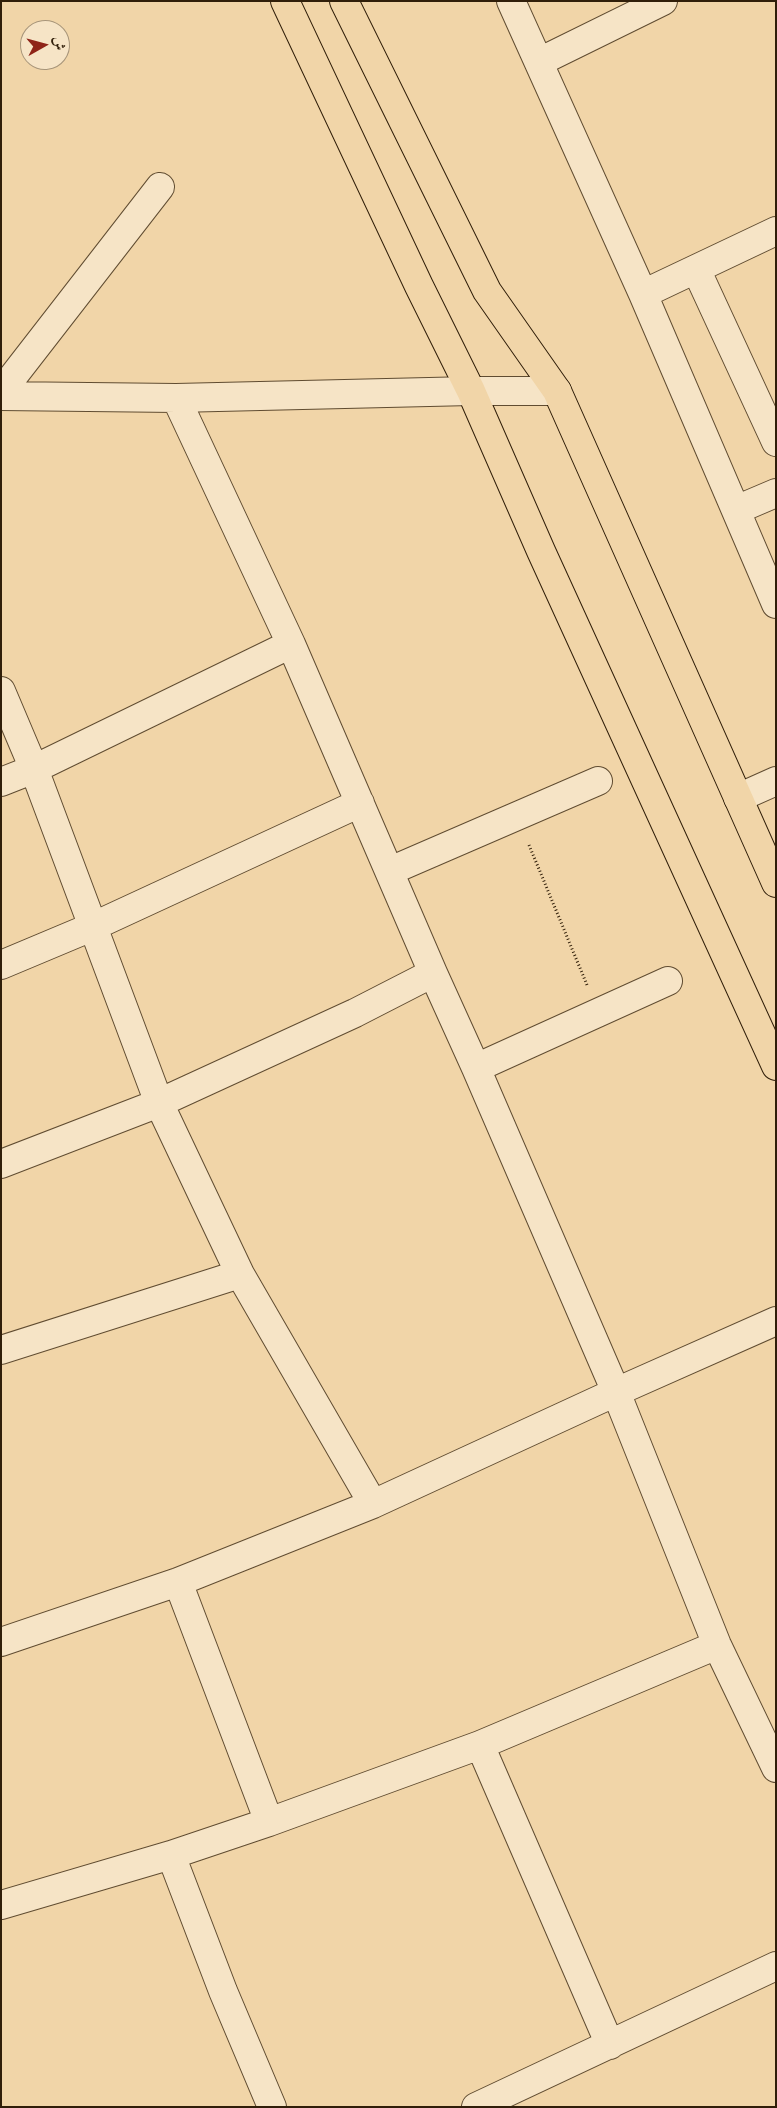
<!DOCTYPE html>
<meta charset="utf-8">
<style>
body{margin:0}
#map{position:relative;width:777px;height:2108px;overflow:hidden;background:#f1d5a8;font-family:Alegreya,Amiri,serif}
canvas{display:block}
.frame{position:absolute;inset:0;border:2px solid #301e09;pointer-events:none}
.north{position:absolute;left:20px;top:20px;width:50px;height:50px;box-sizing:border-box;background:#f6e4c6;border:1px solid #a7957a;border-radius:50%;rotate:83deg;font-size:14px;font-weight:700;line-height:20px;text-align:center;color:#301e09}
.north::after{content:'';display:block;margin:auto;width:18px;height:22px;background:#8f2418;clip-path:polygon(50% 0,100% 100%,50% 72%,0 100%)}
</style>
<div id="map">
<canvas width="777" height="2108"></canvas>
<div class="frame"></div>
<div class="north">ش</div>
</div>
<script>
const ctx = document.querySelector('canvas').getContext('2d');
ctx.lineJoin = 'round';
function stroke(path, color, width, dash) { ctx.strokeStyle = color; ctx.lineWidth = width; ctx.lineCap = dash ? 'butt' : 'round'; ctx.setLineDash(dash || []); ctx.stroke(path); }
const path = new Path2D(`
 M 529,845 L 587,985`);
const minor = new Path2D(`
 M 511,1 L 643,294 L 776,604
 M 539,62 L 663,1
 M 696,269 L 776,442
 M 643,294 L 776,231
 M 1,392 L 160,187
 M 1,396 L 176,398 L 471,391 L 557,391
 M 176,398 L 291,644 L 433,973 L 476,1068 L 616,1392 L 717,1645 L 776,1768
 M 736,510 L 776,493
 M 1,691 L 34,769 L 291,644
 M 1,782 L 34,769 L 159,1103 L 240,1274 L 373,1504
 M 738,798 L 776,781
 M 390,871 L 598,781
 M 1,965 L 94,926 L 360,803
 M 476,1068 L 668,981
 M 1,1164 L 159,1103 L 355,1013 L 433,973
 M 1,1350 L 240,1274
 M 178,1582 L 269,1822 L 171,1855 L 223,1991 L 272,2107
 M 1,1642 L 178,1582 L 373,1504 L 616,1392 L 776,1321
 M 269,1822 L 480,1745
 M 1,1905 L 171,1855
 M 610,2045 L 480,1745 L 717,1645
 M 476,2107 L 776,1966`);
const trunk = new Path2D(`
 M 285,1 L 419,286 L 471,391 L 541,551 L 776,1066
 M 344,1 L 487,291 L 557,391 L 776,883`);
stroke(minor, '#604c31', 30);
stroke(trunk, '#301e09', 30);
stroke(path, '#301e09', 3, [1, 2.5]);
stroke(minor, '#f6e4c6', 28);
stroke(trunk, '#f1d5a8', 28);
</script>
